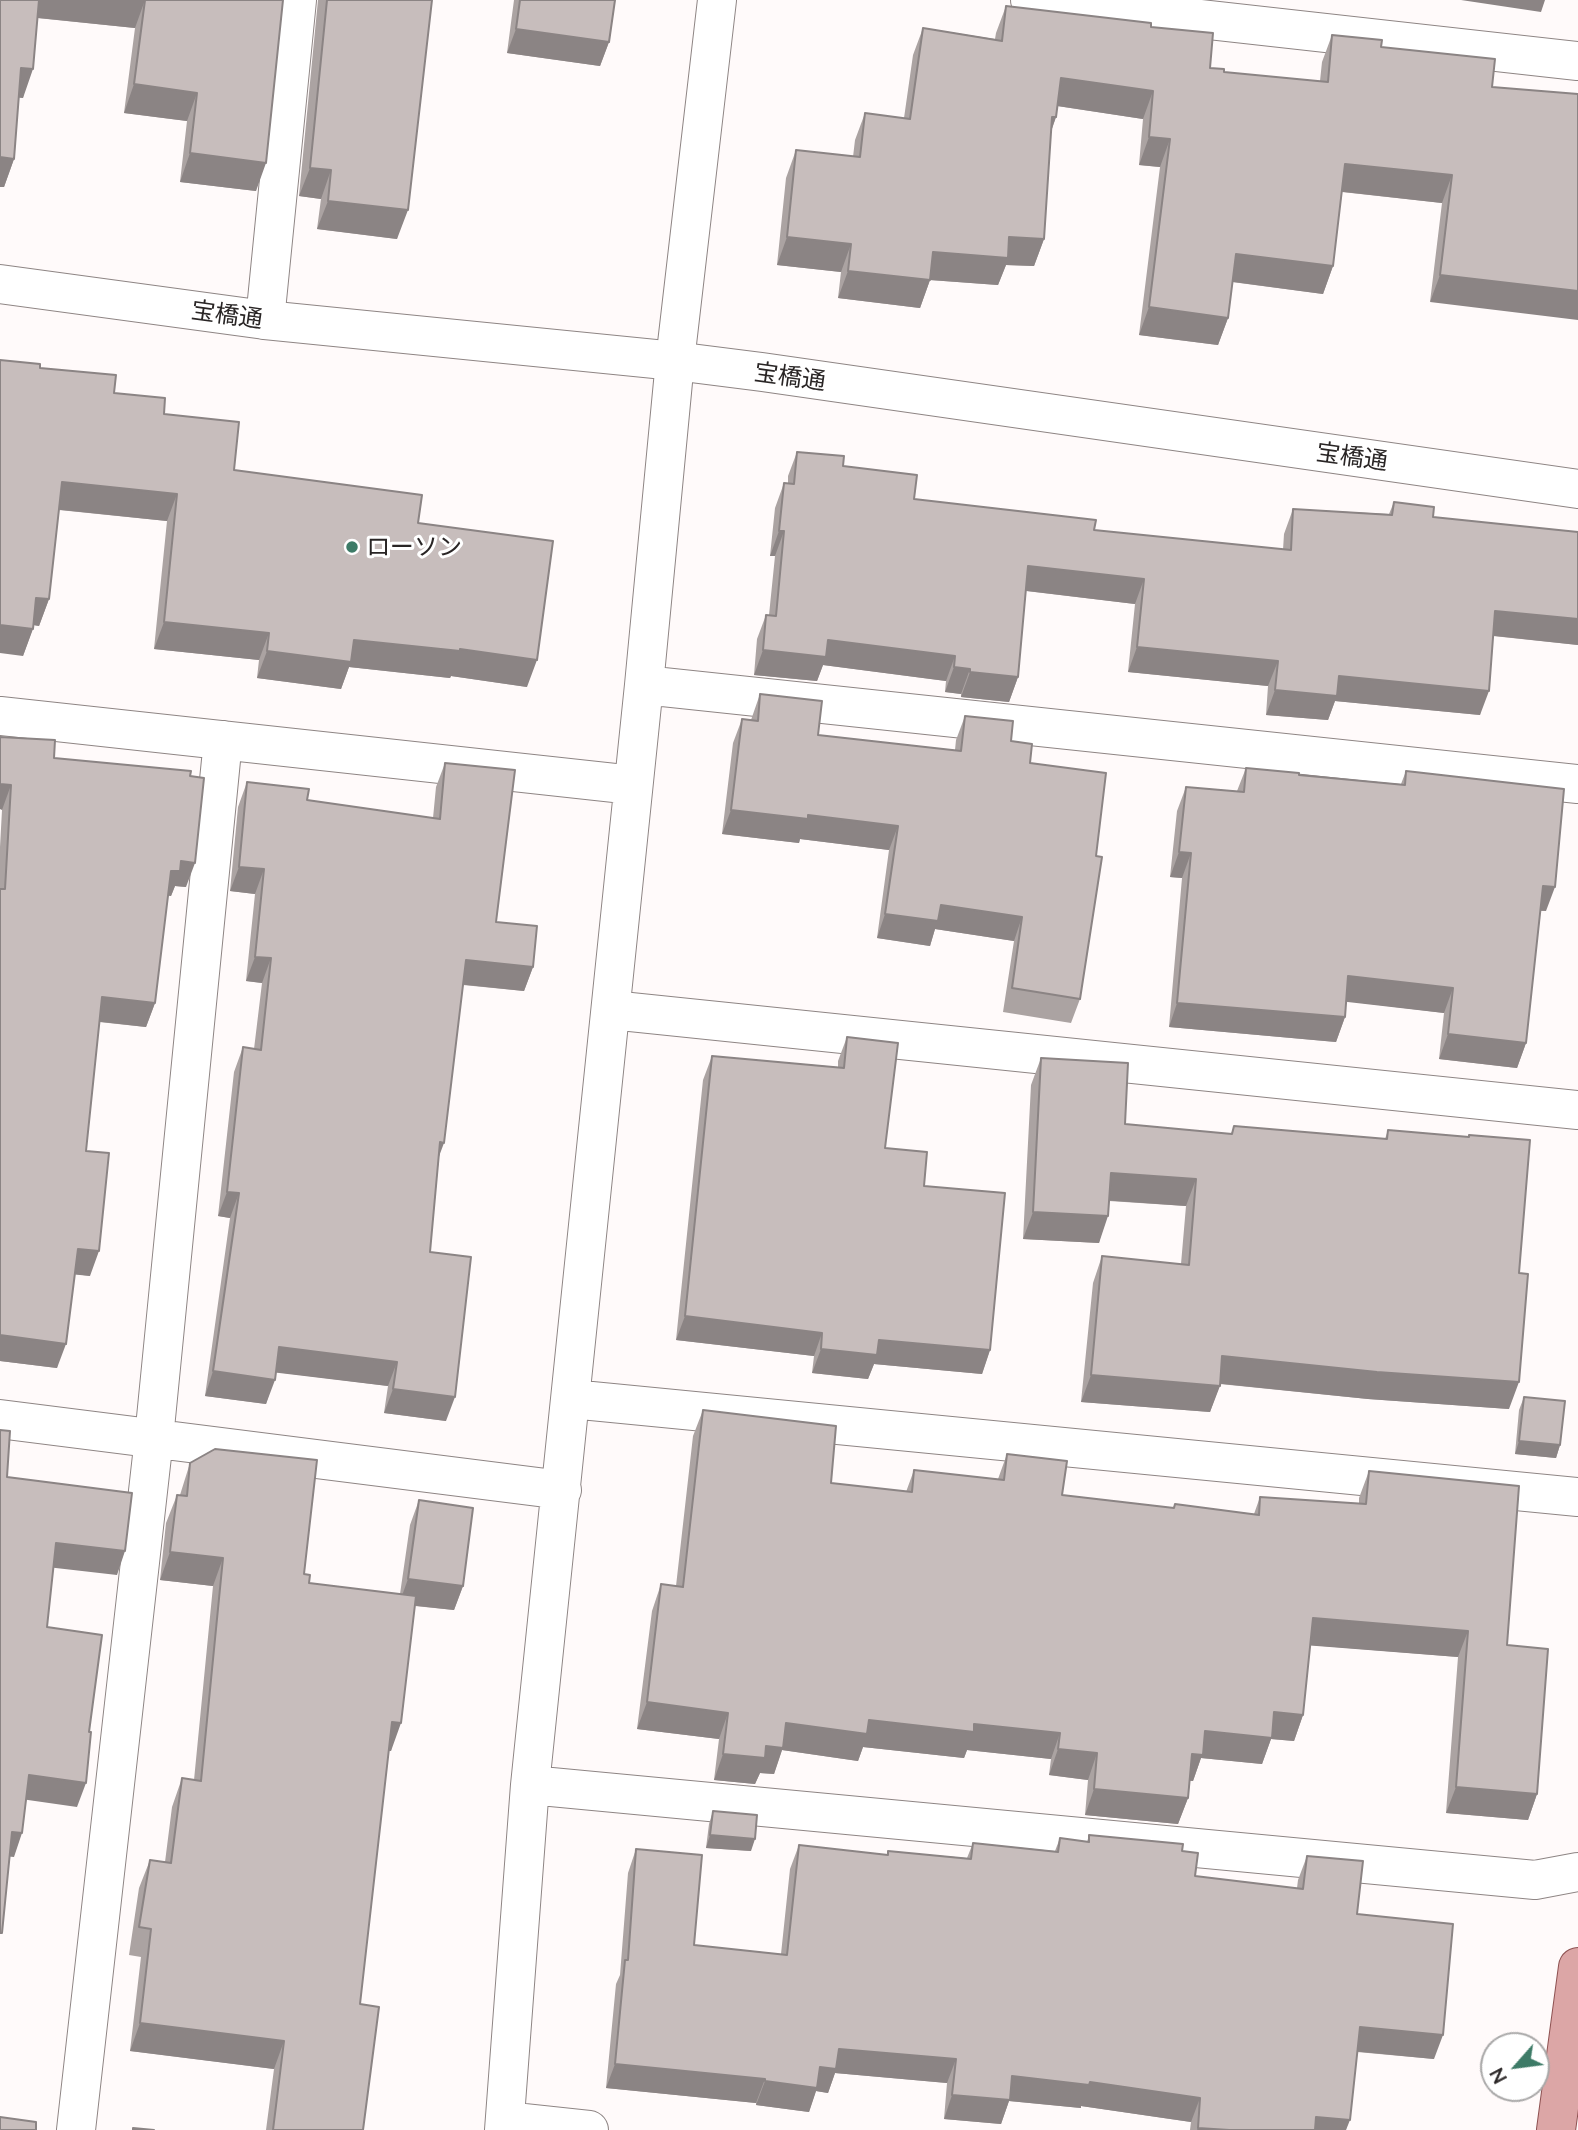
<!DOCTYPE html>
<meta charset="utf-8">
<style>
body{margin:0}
#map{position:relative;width:1578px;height:2130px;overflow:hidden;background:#fffafa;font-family:Lato,sans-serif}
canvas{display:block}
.north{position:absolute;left:1480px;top:2032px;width:70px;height:70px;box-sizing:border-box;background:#fff;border:2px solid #a9a8a8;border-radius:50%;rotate:242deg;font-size:19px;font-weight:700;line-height:28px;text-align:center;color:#292525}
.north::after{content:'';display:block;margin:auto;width:24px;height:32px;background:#3d7b67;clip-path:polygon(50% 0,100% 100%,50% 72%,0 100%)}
</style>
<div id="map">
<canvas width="1578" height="2130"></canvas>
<div class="north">N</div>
</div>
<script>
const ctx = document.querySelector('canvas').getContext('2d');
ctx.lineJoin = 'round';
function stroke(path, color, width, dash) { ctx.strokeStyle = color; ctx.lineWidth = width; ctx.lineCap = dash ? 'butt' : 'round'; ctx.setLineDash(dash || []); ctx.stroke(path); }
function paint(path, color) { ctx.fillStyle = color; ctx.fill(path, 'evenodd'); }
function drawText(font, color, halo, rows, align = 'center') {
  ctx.font = font + ' Lato,"Noto Sans JP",sans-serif'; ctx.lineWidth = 6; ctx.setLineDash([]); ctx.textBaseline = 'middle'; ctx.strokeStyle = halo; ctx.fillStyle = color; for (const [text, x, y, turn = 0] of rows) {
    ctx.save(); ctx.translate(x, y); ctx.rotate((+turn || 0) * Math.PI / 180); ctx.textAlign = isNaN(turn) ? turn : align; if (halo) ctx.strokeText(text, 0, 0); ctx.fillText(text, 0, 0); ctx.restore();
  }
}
const minor = new Path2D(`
 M 1030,0 L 1578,61
 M 265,320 L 297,0
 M 644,685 L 1578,784
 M 0,716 L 633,785
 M 611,1010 L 1578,1110
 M 571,1399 L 1578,1497
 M 0,1419 L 562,1490
 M 530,1785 L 1535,1880 L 1578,1872
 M 505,2121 L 589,2130
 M 76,2130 L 154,1438 L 223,740
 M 504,2130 L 530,1785 L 644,685 L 675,361 L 717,0`);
const tertiary = new Path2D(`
 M 0,284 L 265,320 L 675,361 L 762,372 L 1578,489`);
const primary = new Path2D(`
 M 1556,2130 L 1578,1967`);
const wall = new Path2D(`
 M 0,0 L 283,0 L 256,191 L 180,182 L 187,121 L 124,113 L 135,28 L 37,18 L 23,98 L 19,97 L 14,159 L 4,187 L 0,187 Z
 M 318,0 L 432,0 L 397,239 L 317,229 L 321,199 L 299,196 Z
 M 514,0 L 615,0 L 609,42 L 600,66 L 507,53 Z
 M 1006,6 L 1151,27 L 1210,68 L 1224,72 L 1320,81 L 1322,62 L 1332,35 L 1381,47 L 1492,87 L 1578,94 L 1430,302 L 1442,203 L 1342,192 L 1333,266 L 1323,294 L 1232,282 L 1228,318 L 1218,345 L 1139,335 L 1160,167 L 1139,165 L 1143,119 L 1057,106 L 1056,117 L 1051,132 L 1044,239 L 1034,266 L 1006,265 L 998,285 L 930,280 L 920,308 L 838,298 L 841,272 L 777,265 L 786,178 L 796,150 L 853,157 L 855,140 L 865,113 L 904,118 L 913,55 L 923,28 L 995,39 L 996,33 Z
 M 40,368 L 114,393 L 164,414 L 234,470 L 418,523 L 527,687 L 451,676 L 450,678 L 349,667 L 341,689 L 257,678 L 259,660 L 154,649 L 167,521 L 59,510 L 49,599 L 39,626 L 34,625 L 23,656 Z
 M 797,452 L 843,466 L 914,499 L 1094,530 L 1283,550 L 1284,534 L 1293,509 L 1389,514 L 1394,502 L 1433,517 L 1578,645 L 1493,636 L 1480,715 L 1335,701 L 1328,720 L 1266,715 L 1268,686 L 1128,672 L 1135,604 L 1026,591 L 1018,677 L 1009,702 L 961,697 L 961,694 L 945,692 L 946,681 L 823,665 L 817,681 L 754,675 L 757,639 L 766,615 L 769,615 L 775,556 L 770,556 L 775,508 L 784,483 L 788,483 L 788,476 Z
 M 760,694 L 818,735 L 955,750 L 956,740 L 965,716 L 1011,741 L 1030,763 L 1080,999 L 1071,1023 L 1003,1012 L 1014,941 L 935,929 L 930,946 L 877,938 L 889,850 L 800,839 L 799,843 L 722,834 L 733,743 L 742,719 L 751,720 Z
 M 0,737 L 54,758 L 186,887 L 175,886 L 171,896 L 168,895 L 155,1003 L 146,1027 L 99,1022 L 86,1151 L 90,1276 L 75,1274 L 57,1368 L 0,1361 L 0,847 L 2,810 Z
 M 445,763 L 496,922 L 533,967 L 524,991 L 463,985 L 439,1157 L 430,1252 L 446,1421 L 384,1413 L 388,1386 L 276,1372 L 266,1404 L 205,1396 L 230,1218 L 218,1216 L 234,1072 L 243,1047 L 254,1049 L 262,983 L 246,981 L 255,894 L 230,891 L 238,807 L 247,782 L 307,800 L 433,818 L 436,787 Z
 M 1246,768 L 1299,775 L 1401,784 L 1406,771 L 1546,911 L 1540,911 L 1526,1043 L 1517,1068 L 1439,1059 L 1444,1013 L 1346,1001 L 1345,1017 L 1336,1042 L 1169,1027 L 1182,878 L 1170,877 L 1177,811 L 1186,787 L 1237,791 Z
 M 847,1037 L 885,1148 L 924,1186 L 990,1350 L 982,1374 L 874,1364 L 868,1379 L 812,1373 L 814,1356 L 676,1340 L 703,1080 L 712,1056 L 838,1067 L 838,1061 Z
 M 1041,1058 L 1125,1124 L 1231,1134 L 1234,1126 L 1385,1139 L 1388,1130 L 1509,1409 L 1368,1399 L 1220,1384 L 1210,1412 L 1081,1402 L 1093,1283 L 1102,1256 L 1181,1264 L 1186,1206 L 1109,1201 L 1099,1243 L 1023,1239 L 1031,1085 Z
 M 1524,1397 L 1560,1445 L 1556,1458 L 1515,1454 L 1519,1410 Z
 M 703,1410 L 831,1483 L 906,1492 L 914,1470 L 998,1479 L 1007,1454 L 1062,1495 L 1173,1508 L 1175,1504 L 1254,1514 L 1260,1497 L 1359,1504 L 1359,1498 L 1369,1471 L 1507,1645 L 1537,1794 L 1528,1820 L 1446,1813 L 1458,1657 L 1310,1645 L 1303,1715 L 1294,1741 L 1271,1739 L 1262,1764 L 1201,1758 L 1193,1781 L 1190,1781 L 1188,1798 L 1178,1824 L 1085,1815 L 1088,1780 L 1049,1775 L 1051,1759 L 967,1750 L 964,1758 L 863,1747 L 858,1761 L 782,1750 L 774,1774 L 760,1773 L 755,1784 L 714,1780 L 719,1739 L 637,1729 L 652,1611 L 661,1584 L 676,1586 L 693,1436 Z
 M 190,1463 L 304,1574 L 309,1583 L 400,1594 L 410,1525 L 419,1500 L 463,1586 L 454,1610 L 415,1606 L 391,1751 L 388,1751 L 360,2004 L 363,2130 L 266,2130 L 274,2069 L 130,2051 L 141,1957 L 129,1955 L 139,1888 L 150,1860 L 165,1862 L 172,1807 L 182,1778 L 194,1780 L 213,1586 L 160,1580 L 166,1523 L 177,1495 L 180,1495 Z
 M 713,1811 L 751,1851 L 706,1848 L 709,1824 Z
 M 1089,1835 L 1182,1851 L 1195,1876 L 1297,1888 L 1298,1880 L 1307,1856 L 1357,1914 L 1434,2059 L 1357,2052 L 1346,2130 L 1190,2130 L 1191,2122 L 1081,2106 L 1081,2108 L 1009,2101 L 1001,2124 L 944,2119 L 947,2083 L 835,2073 L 828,2093 L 816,2091 L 809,2112 L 756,2105 L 756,2103 L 606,2088 L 616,1984 L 620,1975 L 628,1873 L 636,1849 L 694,1945 L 781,1954 L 790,1869 L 799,1845 L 887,1855 L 888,1851 L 967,1858 L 973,1843 L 1055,1851 L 1060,1838 L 1087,1842 Z`);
const shadedWall = new Path2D(`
 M 35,0 L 145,0 L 135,28 L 29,17 Z
 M 1461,0 L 1545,0 L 1541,12 Z
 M 516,29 L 609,42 L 600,66 L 507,53 Z
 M 21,68 L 33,69 L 23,98 L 11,97 Z
 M 1061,78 L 1153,91 L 1143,119 L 1051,105 Z
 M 134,84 L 197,93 L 187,121 L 124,113 Z
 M 1052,117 L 1056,117 L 1046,145 Z
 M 1149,137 L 1170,139 L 1160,167 L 1139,165 Z
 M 190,153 L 266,163 L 256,191 L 180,182 Z
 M 0,157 L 14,159 L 4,187 L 0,187 Z
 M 1345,164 L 1452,175 L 1442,203 L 1335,191 Z
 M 310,168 L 331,170 L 321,199 L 299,196 Z
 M 328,201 L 408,210 L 397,239 L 317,229 Z
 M 787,237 L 851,244 L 841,272 L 777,265 Z
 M 1009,237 L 1044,239 L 1034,266 L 1006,265 L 998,285 L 930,280 L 920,308 L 838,298 L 848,271 Z
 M 1236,254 L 1333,266 L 1323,294 L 1226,281 Z
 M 1440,275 L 1578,291 L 1578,320 L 1430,302 Z
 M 1149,307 L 1228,318 L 1218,345 L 1139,335 Z
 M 62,482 L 177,494 L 167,521 L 52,509 Z
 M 779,531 L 784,531 L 775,556 L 770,556 Z
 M 1028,566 L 1144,579 L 1135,604 L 1019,590 Z
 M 36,598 L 49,599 L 39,626 L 27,624 Z
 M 1495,611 L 1578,619 L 1578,645 L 1486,635 Z
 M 164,622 L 269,633 L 259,660 L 154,649 Z
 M 0,625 L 33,629 L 23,656 L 0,653 Z
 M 354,640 L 460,649 L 537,660 L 527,687 L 451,676 L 450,678 L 349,667 L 341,689 L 257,678 L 267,651 Z
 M 828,640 L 955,656 L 946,681 L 823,665 L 817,681 L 754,675 L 763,650 Z
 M 1137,647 L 1278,661 L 1268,686 L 1128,672 Z
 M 954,667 L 970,669 L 961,694 L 945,692 Z
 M 970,672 L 1018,677 L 1009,702 L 961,697 Z
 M 1339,676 L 1489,691 L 1480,715 L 1335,701 L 1328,720 L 1266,715 L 1275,690 Z
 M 0,784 L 11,785 L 2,810 L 0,809 Z
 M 731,810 L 808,815 L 898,826 L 889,850 L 800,839 L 799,843 L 722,834 Z
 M 1179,852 L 1191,853 L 1182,878 L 1170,877 Z
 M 181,861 L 195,863 L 186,887 L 175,886 L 171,896 L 162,895 L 171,871 Z
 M 239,867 L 264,869 L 255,894 L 230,891 Z
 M 1543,886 L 1555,887 L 1546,911 L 1534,910 Z
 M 941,905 L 1022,917 L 1014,941 L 935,929 L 930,946 L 877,938 L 885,914 Z
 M 255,957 L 271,958 L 262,983 L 246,981 Z
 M 466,960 L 533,967 L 524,991 L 457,984 Z
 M 1348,976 L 1453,988 L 1444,1013 L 1339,1001 Z
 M 102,997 L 155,1003 L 146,1027 L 93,1021 Z
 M 1177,1003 L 1345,1017 L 1336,1042 L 1169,1027 Z
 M 1448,1034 L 1526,1043 L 1517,1068 L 1439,1059 Z
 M 440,1142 L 444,1143 L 435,1167 Z
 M 1111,1173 L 1196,1179 L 1186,1206 L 1101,1200 Z
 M 227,1192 L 239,1193 L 230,1218 L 218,1216 Z
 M 1033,1212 L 1108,1216 L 1099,1243 L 1023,1239 Z
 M 78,1249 L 99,1251 L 90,1276 L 70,1274 Z
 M 685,1316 L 822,1333 L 814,1356 L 676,1340 Z
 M 0,1335 L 66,1344 L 57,1368 L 0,1361 Z
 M 879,1340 L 990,1350 L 982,1374 L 874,1364 L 868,1379 L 812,1373 L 821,1349 Z
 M 279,1347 L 397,1362 L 388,1386 L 271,1372 Z
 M 1222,1356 L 1519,1382 L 1509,1409 L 1368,1399 L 1213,1383 Z
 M 213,1371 L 275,1380 L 266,1404 L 205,1396 Z
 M 1091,1375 L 1220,1386 L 1210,1412 L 1081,1402 Z
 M 393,1389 L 455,1397 L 446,1421 L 384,1413 Z
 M 1519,1441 L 1560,1445 L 1556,1458 L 1515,1454 Z
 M 56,1543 L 125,1551 L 117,1575 L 47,1567 Z
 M 170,1552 L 223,1558 L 213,1586 L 160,1580 Z
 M 408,1579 L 463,1586 L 454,1610 L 399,1604 Z
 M 1313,1618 L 1468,1631 L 1458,1657 L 1304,1645 Z
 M 647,1702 L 728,1713 L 719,1739 L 637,1729 Z
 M 1274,1712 L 1303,1715 L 1294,1741 L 1271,1739 L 1262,1764 L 1201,1758 L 1193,1781 L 1183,1780 L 1192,1754 L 1205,1731 Z
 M 869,1720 L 974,1724 L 1060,1733 L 1051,1759 L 967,1750 L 964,1758 L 863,1747 L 858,1761 L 782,1750 L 774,1774 L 760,1773 L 755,1784 L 714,1780 L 723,1754 L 766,1746 L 786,1723 Z
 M 392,1722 L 401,1723 L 391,1751 L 381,1750 Z
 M 1058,1749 L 1097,1753 L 1088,1780 L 1049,1775 Z
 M 29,1775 L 86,1783 L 77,1807 L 21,1799 Z
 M 1456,1787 L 1537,1794 L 1528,1820 L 1446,1813 Z
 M 1094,1789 L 1188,1798 L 1178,1824 L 1085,1815 Z
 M 12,1832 L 22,1833 L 14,1857 L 3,1856 Z
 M 710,1835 L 755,1839 L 751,1851 L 706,1848 Z
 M 140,2023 L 284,2041 L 274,2069 L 130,2051 Z
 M 1360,2027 L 1443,2035 L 1434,2059 L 1351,2051 Z
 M 839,2049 L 956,2059 L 947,2083 L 835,2073 L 828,2093 L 816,2091 L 809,2112 L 756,2105 L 765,2081 L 820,2067 Z
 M 615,2064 L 765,2079 L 756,2103 L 606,2088 Z
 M 1012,2076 L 1090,2082 L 1200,2098 L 1191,2122 L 1081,2106 L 1081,2108 L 1009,2101 L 1001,2124 L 944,2119 L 952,2095 Z
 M 1316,2117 L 1350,2120 L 1346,2130 L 1311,2130 Z
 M 1198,2128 L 1229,2130 L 1197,2130 Z`);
const building = new Path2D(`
 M 0,0 L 39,0 L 33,69 L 21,68 L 14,159 L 0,157 Z
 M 145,0 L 283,0 L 266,163 L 190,153 L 197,93 L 134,84 Z
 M 327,0 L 432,0 L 408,210 L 328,201 L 331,170 L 310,168 Z
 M 520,0 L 615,0 L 609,42 L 516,29 Z
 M 1006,6 L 1151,23 L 1151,27 L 1213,33 L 1210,68 L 1224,69 L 1224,72 L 1328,82 L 1332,35 L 1382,40 L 1381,47 L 1495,59 L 1492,87 L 1578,94 L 1578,291 L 1440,275 L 1452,175 L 1345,164 L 1333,266 L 1236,254 L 1228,318 L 1149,307 L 1170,139 L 1149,137 L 1153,91 L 1061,78 L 1056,117 L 1052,117 L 1044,239 L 1009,237 L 1008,258 L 933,252 L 930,280 L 848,271 L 851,244 L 787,237 L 796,150 L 860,157 L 865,113 L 910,119 L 923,28 L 1002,41 Z
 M 0,360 L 40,364 L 40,368 L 116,375 L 114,393 L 165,398 L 164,414 L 239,422 L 234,470 L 422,495 L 418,523 L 553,541 L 537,660 L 460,649 L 460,651 L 354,640 L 351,662 L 267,651 L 269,633 L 164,622 L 177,494 L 62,482 L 49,599 L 36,598 L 33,629 L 0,625 Z
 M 797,452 L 844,456 L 843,466 L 917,475 L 914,499 L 1096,520 L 1094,530 L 1291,550 L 1293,509 L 1392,515 L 1394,502 L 1434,507 L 1433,517 L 1578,532 L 1578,619 L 1495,611 L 1489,691 L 1339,676 L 1337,696 L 1275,690 L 1278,661 L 1137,647 L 1144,579 L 1028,566 L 1018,677 L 970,672 L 970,669 L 954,667 L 955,656 L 828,640 L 826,657 L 763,650 L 766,615 L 776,616 L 784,531 L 779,531 L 784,483 L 794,484 Z
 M 760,694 L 822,701 L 818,735 L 961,751 L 965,716 L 1013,721 L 1011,741 L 1032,744 L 1030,763 L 1106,773 L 1096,856 L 1102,857 L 1080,999 L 1012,988 L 1022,917 L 941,905 L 938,921 L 885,914 L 898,826 L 808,815 L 808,819 L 731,810 L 742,719 L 758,721 Z
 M 0,737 L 55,740 L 54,758 L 191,771 L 190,776 L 204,778 L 195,863 L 181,861 L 180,871 L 171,871 L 155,1003 L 102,997 L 86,1151 L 109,1153 L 99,1251 L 78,1249 L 66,1344 L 0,1335 L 0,889 L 5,889 L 11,785 L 0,784 Z
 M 445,763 L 515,770 L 496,922 L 537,926 L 533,967 L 466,960 L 444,1143 L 440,1142 L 430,1252 L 471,1257 L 455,1397 L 393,1389 L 397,1362 L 279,1347 L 275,1380 L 213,1371 L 239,1193 L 227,1192 L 243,1047 L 261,1050 L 271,958 L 255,957 L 264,869 L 239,867 L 247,782 L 309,789 L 307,800 L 440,819 Z
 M 1246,768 L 1299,773 L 1299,775 L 1405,785 L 1406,771 L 1564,789 L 1555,887 L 1543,886 L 1526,1043 L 1448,1034 L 1453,988 L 1348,976 L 1345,1017 L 1177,1003 L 1191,853 L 1179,852 L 1186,787 L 1244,792 Z
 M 847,1037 L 898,1043 L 885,1148 L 927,1152 L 924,1186 L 1005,1193 L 990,1350 L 879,1340 L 877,1355 L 821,1349 L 822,1333 L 685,1316 L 712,1056 L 844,1068 Z
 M 1041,1058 L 1128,1063 L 1125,1124 L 1232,1134 L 1234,1126 L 1387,1139 L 1388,1130 L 1469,1137 L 1469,1135 L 1530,1140 L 1519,1273 L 1528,1274 L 1519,1382 L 1377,1372 L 1222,1356 L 1220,1386 L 1091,1375 L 1102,1256 L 1189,1265 L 1196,1179 L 1111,1173 L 1108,1216 L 1033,1212 Z
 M 1524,1397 L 1565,1401 L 1560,1445 L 1519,1441 Z
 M 703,1410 L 836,1426 L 831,1483 L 912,1492 L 914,1470 L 1004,1480 L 1007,1454 L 1067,1461 L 1062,1495 L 1174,1508 L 1175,1504 L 1259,1515 L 1260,1497 L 1366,1504 L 1369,1471 L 1519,1486 L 1507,1645 L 1548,1649 L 1537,1794 L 1456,1787 L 1468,1631 L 1313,1618 L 1303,1715 L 1274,1712 L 1272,1738 L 1205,1731 L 1203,1755 L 1192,1754 L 1188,1798 L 1094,1789 L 1097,1753 L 1058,1749 L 1060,1733 L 974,1724 L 974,1732 L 869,1720 L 867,1734 L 786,1723 L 783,1748 L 766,1746 L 765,1758 L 723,1754 L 728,1713 L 647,1702 L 661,1584 L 683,1587 Z
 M 0,1430 L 10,1431 L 7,1477 L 132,1493 L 125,1551 L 56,1543 L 47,1627 L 102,1635 L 89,1732 L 91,1732 L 86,1783 L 29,1775 L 22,1833 L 12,1832 L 2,1933 L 0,1933 Z
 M 215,1449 L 317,1460 L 304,1574 L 310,1575 L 309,1583 L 416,1596 L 401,1723 L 392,1722 L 360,2004 L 379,2007 L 363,2130 L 273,2130 L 284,2041 L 140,2023 L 151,1929 L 139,1927 L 150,1860 L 171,1863 L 182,1778 L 201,1781 L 223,1558 L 170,1552 L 177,1495 L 187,1496 L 190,1463 Z
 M 419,1500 L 473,1508 L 463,1586 L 408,1579 Z
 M 713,1811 L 757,1815 L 755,1839 L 710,1835 Z
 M 1089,1835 L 1183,1844 L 1182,1851 L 1198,1853 L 1195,1876 L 1303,1889 L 1307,1856 L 1363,1861 L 1357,1914 L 1453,1924 L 1443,2035 L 1360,2027 L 1350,2120 L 1316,2117 L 1315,2130 L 1229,2130 L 1198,2128 L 1200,2098 L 1090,2082 L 1089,2085 L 1012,2076 L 1010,2100 L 952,2095 L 956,2059 L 839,2049 L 836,2069 L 820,2067 L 817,2088 L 765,2081 L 765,2079 L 615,2064 L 625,1960 L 628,1960 L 636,1849 L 702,1855 L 694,1945 L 787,1955 L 799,1845 L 888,1855 L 888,1851 L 971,1859 L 973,1843 L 1058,1852 L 1060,1838 L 1089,1842 Z
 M 0,2117 L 36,2122 L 36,2130 L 0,2130 Z
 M 133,2128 L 154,2130 L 133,2130 Z`);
const markers = [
 [352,547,7,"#3d7b67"]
];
const streetNames = [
 ["宝橋通",227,315,8],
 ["宝橋通",790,377,8],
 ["宝橋通",1352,457,8]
];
const poiNames = [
 ["ローソン",366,547]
];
stroke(minor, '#8e8584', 40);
stroke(tertiary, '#8e8584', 40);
stroke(primary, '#8e5252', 40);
stroke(minor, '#fff', 38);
stroke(tertiary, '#fff', 38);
stroke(primary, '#dca6a6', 38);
paint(wall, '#aba3a2');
paint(shadedWall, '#8b8484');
paint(building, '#c7bdbc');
stroke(building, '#8b8484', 2);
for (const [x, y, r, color] of markers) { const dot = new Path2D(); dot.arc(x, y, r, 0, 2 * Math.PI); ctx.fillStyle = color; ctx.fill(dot); stroke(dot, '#fff', 2.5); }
drawText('24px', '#292525', '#fff', streetNames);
drawText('24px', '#292525', '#fff', poiNames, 'left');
</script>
